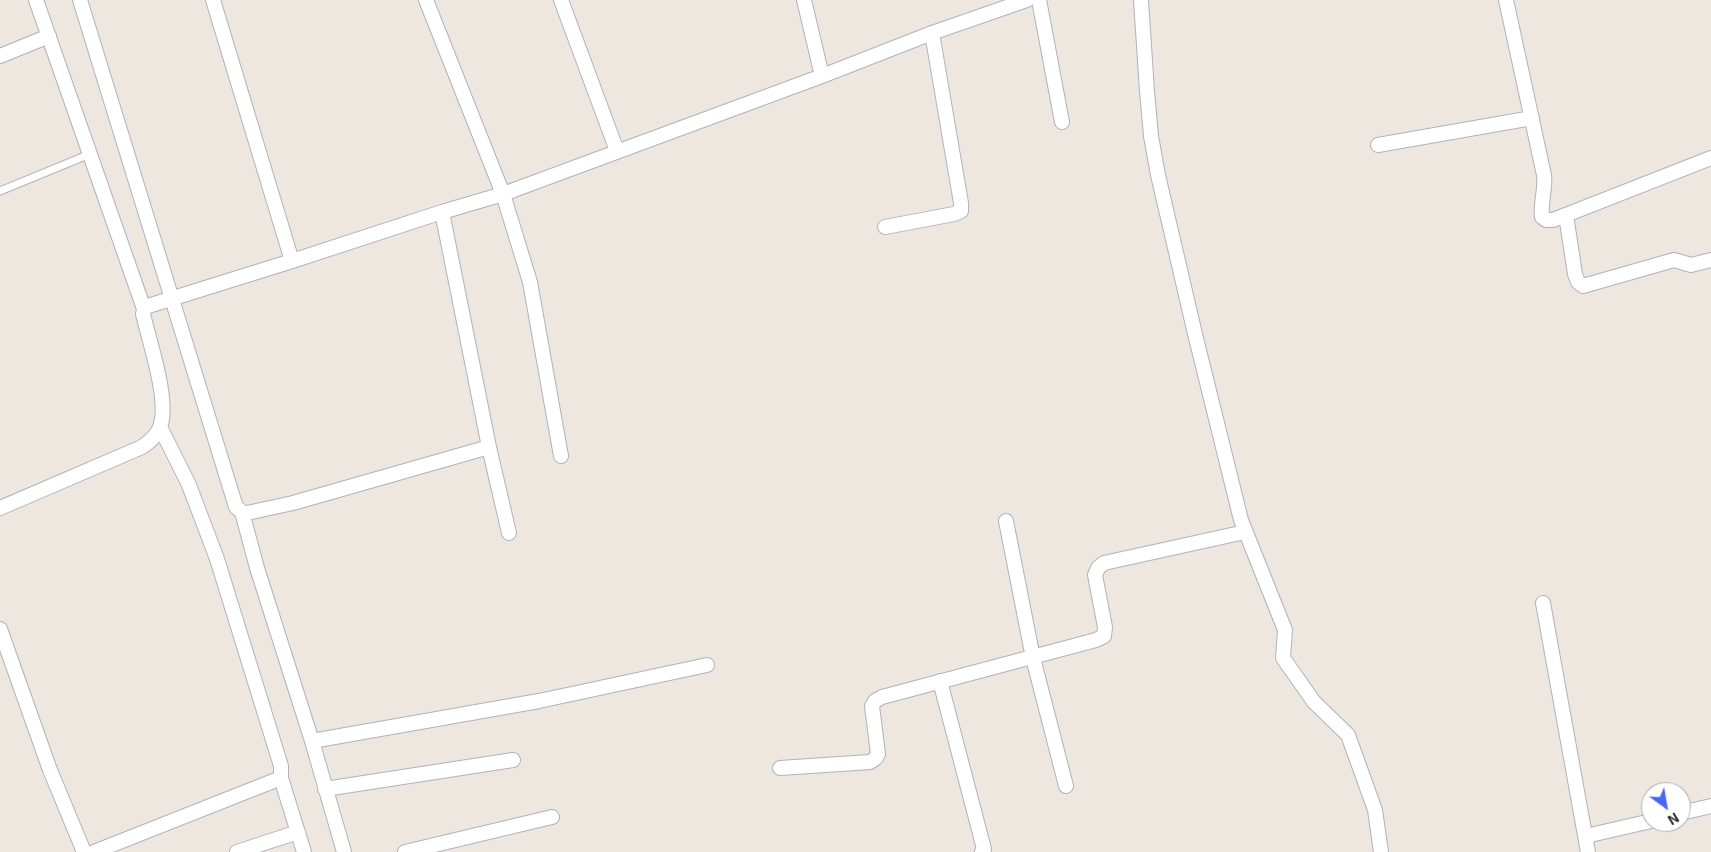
<!DOCTYPE html>
<style>
body{margin:0}
#map{position:relative;width:1711px;height:852px;overflow:hidden;background:#ede7e0;font-family:"Exo 2",sans-serif}
canvas{display:block}
.north{position:absolute;left:1641px;top:782px;width:50px;height:50px;box-sizing:border-box;background:#fff;border:1px solid #ababab;border-radius:50%;rotate:148deg;font-size:14px;font-weight:700;line-height:20px;text-align:center;color:#2d2d2d}
.north::after{content:'';display:block;margin:auto;width:18px;height:22px;background:#4768f3;clip-path:polygon(50% 0,100% 100%,50% 72%,0 100%)}
</style>
<div id="map">
<canvas width="1711" height="852"></canvas>
<div class="north">N</div>
</div>
<script>
const ctx = document.querySelector('canvas').getContext('2d');
ctx.lineJoin = 'round';
function stroke(path, color, width, dash) { ctx.strokeStyle = color; ctx.lineWidth = width; ctx.lineCap = dash ? 'butt' : 'round'; ctx.setLineDash(dash || []); ctx.stroke(path); }
const lane = new Path2D(`
 M 0,191 L 90,154`);
const street = new Path2D(`
 M 36,0 L 144,309
 M 80,0 L 236,507 L 242,512 L 247,513 L 293,503 L 489,447
 M 213,0 L 292,261
 M 426,0 L 503,194 L 530,282 L 561,456
 M 561,0 L 617,151
 M 804,0 L 822,76
 M 1039,0 L 1062,122
 M 1141,0 L 1147,91 L 1151,136 L 1158,175 L 1195,334 L 1241,520 L 1285,630 L 1283,658 L 1314,702 L 1348,735 L 1375,810 L 1381,852
 M 1506,0 L 1544,175 C 1546,189 1540,203 1542,217 L 1546,220 L 1553,220 L 1711,158
 M 0,56 L 49,36
 M 1378,145 L 1532,118
 M 442,212 L 489,447 L 509,533
 M 1566,215 L 1575,274 L 1578,282 L 1583,286 L 1674,260 L 1691,265 L 1711,260
 M 885,227 L 954,214 L 961,211 L 961,203 L 932,33
 M 160,427 L 189,485 L 217,559 L 281,766 L 281,778 L 304,852
 M 0,508 L 142,447 C 149,442 157,436 160,427 C 170,401 149,341 143,314 L 144,309 L 148,306 L 292,261 L 442,212 L 503,194 L 822,76 L 932,33 L 1027,0
 M 242,512 L 257,568 L 312,741 L 344,852
 M 1006,521 L 1033,658 L 1066,786
 M 1543,603 L 1588,852
 M 0,629 L 50,770 L 84,852
 M 940,681 L 984,849 L 982,852
 M 312,741 L 539,701 L 707,665
 M 780,768 L 870,762 L 876,758 L 878,754 L 872,706 L 875,701 L 882,697 L 1096,640 L 1104,636 L 1105,627 L 1095,575 L 1098,568 L 1104,563 L 1245,532
 M 325,789 L 513,760
 M 1681,813 L 1711,806
 M 1586,836 L 1651,821
 M 94,852 L 281,778
 M 237,852 L 298,832
 M 405,852 L 552,817`);
stroke(lane, '#b0b2bc', 9);
stroke(street, '#b0b2bc', 16);
stroke(lane, '#fff', 7);
stroke(street, '#fff', 14);
</script>
